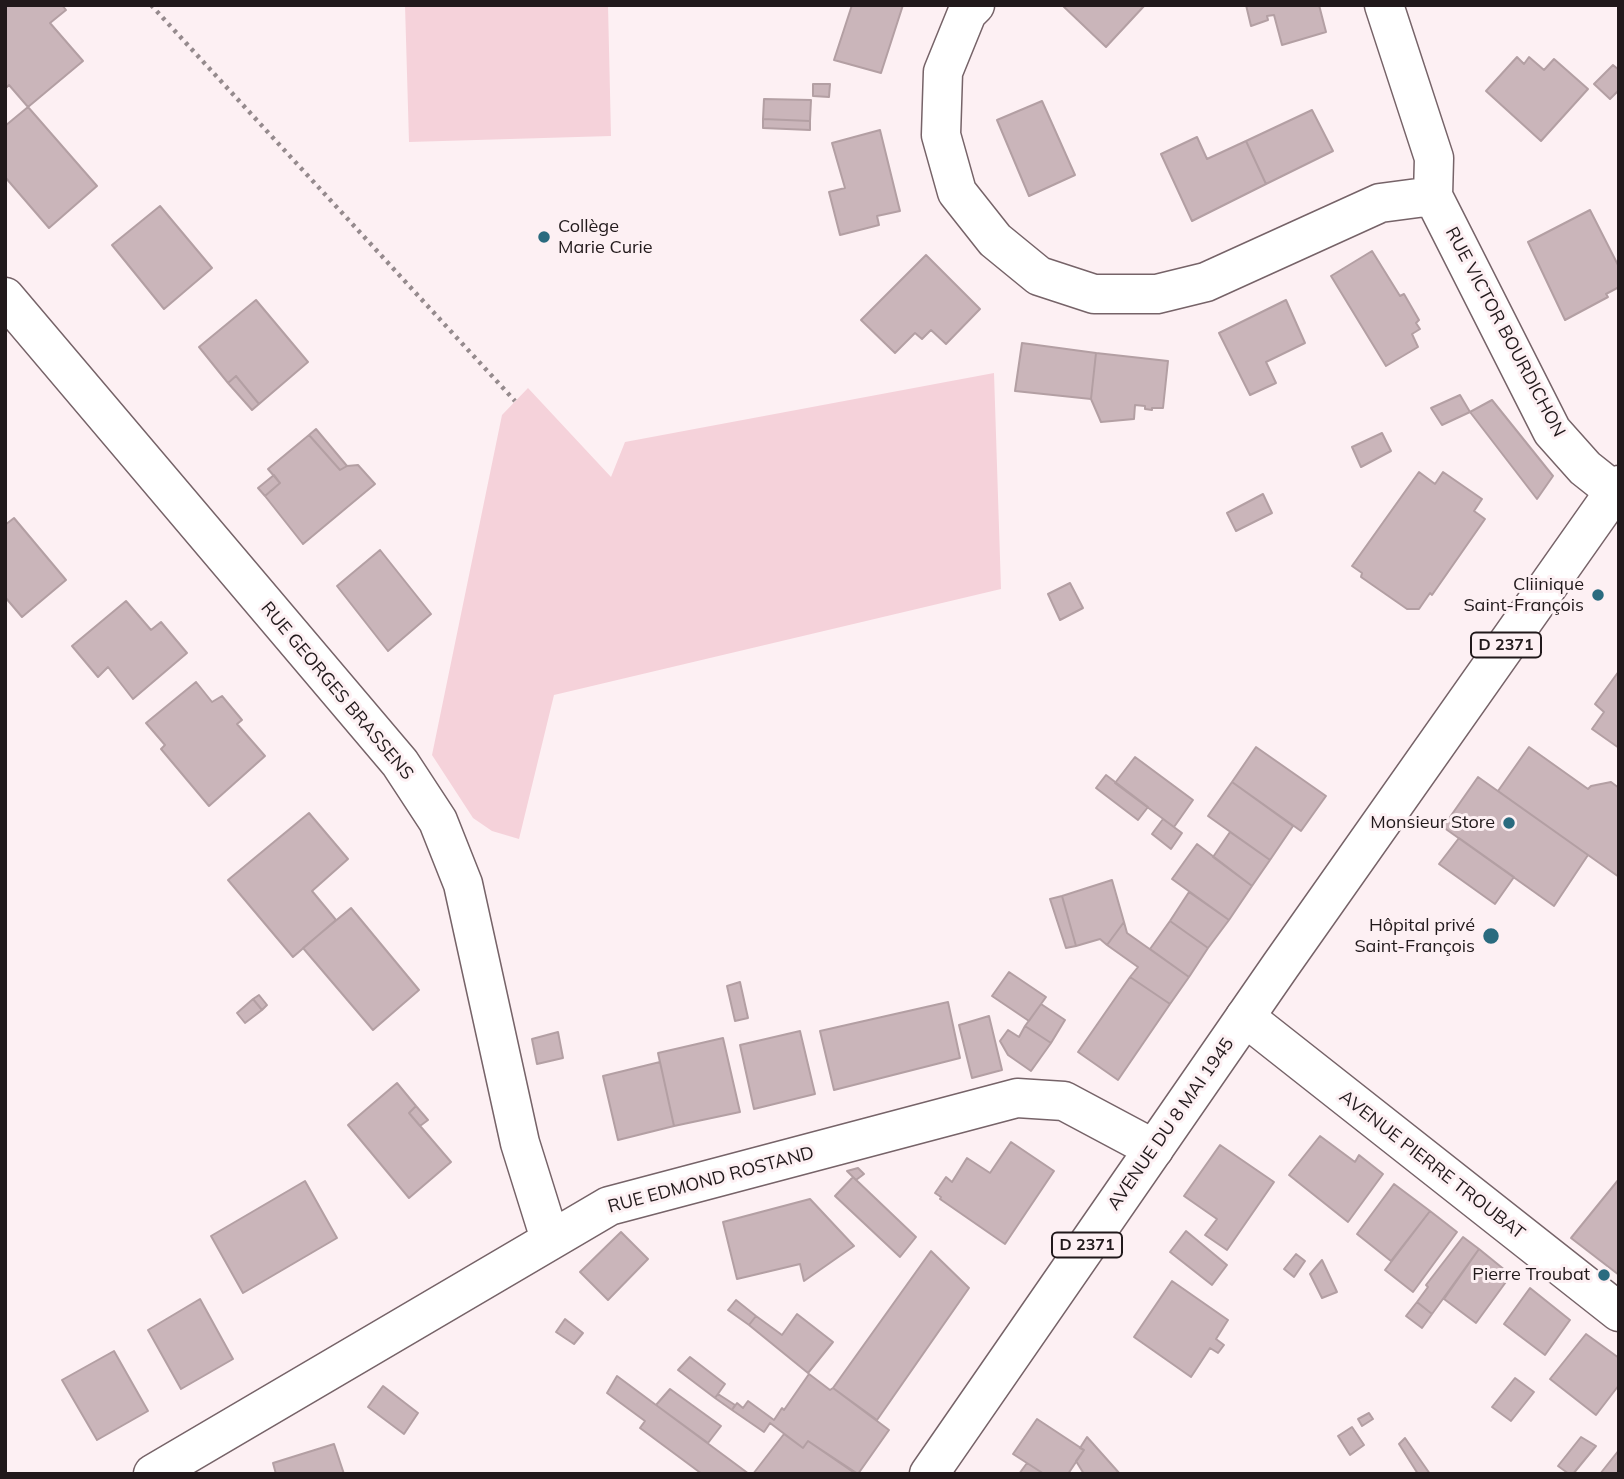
<!DOCTYPE html>
<meta charset="utf-8">
<style>
body{margin:0}
#map{position:relative;width:1624px;height:1479px;overflow:hidden;background:#fdf0f3;font-family:Mulish,sans-serif}
canvas{display:block}
.frame{position:absolute;inset:0;border:7px solid #21191b;pointer-events:none}
</style>
<div id="map">
<canvas width="1624" height="1479"></canvas>
<div class="frame"></div>
</div>
<script>
const ctx = document.querySelector('canvas').getContext('2d');
ctx.lineJoin = 'round';
function paint(path, color) { ctx.fillStyle = color; ctx.fill(path, 'evenodd'); }
function stroke(path, color, width, dash) { ctx.strokeStyle = color; ctx.lineWidth = width; ctx.lineCap = dash ? 'butt' : 'round'; ctx.setLineDash(dash || []); ctx.stroke(path); }
function drawText(font, color, halo, rows, align = 'center') {
  ctx.font = font + ' Mulish,sans-serif'; ctx.lineWidth = 6; ctx.setLineDash([]); ctx.textBaseline = 'middle'; ctx.strokeStyle = halo; ctx.fillStyle = color; for (const [text, x, y, turn = 0] of rows) {
    ctx.save(); ctx.translate(x, y); ctx.rotate((+turn || 0) * Math.PI / 180); ctx.textAlign = isNaN(turn) ? turn : align; if (halo) ctx.strokeText(text, 0, 0); ctx.fillText(text, 0, 0); ctx.restore();
  }
}
const green = new Path2D(`
 M 405,5 L 608,5 L 611,136 L 409,142 Z
 M 994,373 L 1001,589 L 554,695 L 519,839 L 492,831 L 473,818 L 432,755 L 502,415 L 528,388 L 611,477 L 625,442 Z`);
const building = new Path2D(`
 M 5,5 L 62,5 L 66,10 L 50,23 L 83,61 L 28,107 L 9,85 L 7,87 L 5,85 Z
 M 852,5 L 903,5 L 881,73 L 834,60 Z
 M 1062,5 L 1145,5 L 1106,47 Z
 M 1246,5 L 1319,5 L 1326,32 L 1282,45 L 1274,15 L 1267,16 L 1268,20 L 1251,26 Z
 M 1517,57 L 1524,64 L 1529,57 L 1544,70 L 1554,59 L 1588,89 L 1541,141 L 1486,91 Z
 M 1613,65 L 1619,70 L 1619,90 L 1610,99 L 1594,84 Z
 M 813,84 L 830,84 L 829,97 L 813,96 Z
 M 764,99 L 811,100 L 810,121 L 763,119 Z
 M 1042,101 L 1075,175 L 1029,196 L 997,120 Z
 M 28,107 L 97,186 L 49,228 L 5,177 L 5,126 Z
 M 1312,110 L 1333,151 L 1266,184 L 1246,141 Z
 M 763,119 L 810,121 L 810,130 L 763,128 Z
 M 880,130 L 900,211 L 877,216 L 879,225 L 840,235 L 829,192 L 845,188 L 832,143 Z
 M 1197,137 L 1207,159 L 1246,141 L 1266,184 L 1192,221 L 1161,154 Z
 M 160,206 L 212,268 L 164,309 L 112,245 Z
 M 1590,210 L 1619,267 L 1619,287 L 1606,294 L 1608,297 L 1565,320 L 1528,242 Z
 M 1372,251 L 1400,296 L 1404,294 L 1419,320 L 1416,323 L 1420,329 L 1412,334 L 1418,347 L 1386,366 L 1331,276 Z
 M 926,255 L 980,309 L 946,344 L 931,330 L 922,339 L 915,333 L 895,353 L 861,320 Z
 M 256,300 L 308,362 L 259,404 L 236,376 L 228,383 L 199,347 Z
 M 1286,300 L 1305,343 L 1266,362 L 1276,383 L 1250,395 L 1219,333 Z
 M 1022,343 L 1096,353 L 1091,399 L 1015,391 Z
 M 1096,353 L 1168,361 L 1163,408 L 1152,408 L 1152,410 L 1145,409 L 1145,406 L 1135,405 L 1134,419 L 1101,422 L 1091,399 Z
 M 236,376 L 259,404 L 252,410 L 228,383 Z
 M 1460,395 L 1470,412 L 1442,425 L 1431,408 Z
 M 1492,400 L 1553,476 L 1537,499 L 1470,412 Z
 M 316,429 L 347,466 L 340,470 L 309,435 Z
 M 1382,433 L 1391,451 L 1361,467 L 1352,447 Z
 M 309,435 L 340,470 L 347,466 L 358,465 L 375,484 L 303,544 L 265,496 L 280,483 L 268,469 Z
 M 1419,472 L 1435,484 L 1443,472 L 1482,499 L 1474,511 L 1485,519 L 1432,595 L 1430,593 L 1419,609 L 1407,609 L 1361,577 L 1362,573 L 1352,566 Z
 M 274,475 L 280,483 L 265,496 L 258,488 Z
 M 1263,494 L 1272,513 L 1236,531 L 1227,513 Z
 M 14,518 L 66,580 L 22,617 L 5,597 L 5,525 Z
 M 380,550 L 431,614 L 388,651 L 337,586 Z
 M 1070,583 L 1083,608 L 1060,620 L 1048,594 Z
 M 126,601 L 151,630 L 161,622 L 187,653 L 133,699 L 108,667 L 98,677 L 72,646 Z
 M 1619,671 L 1619,748 L 1592,729 L 1604,712 L 1595,704 Z
 M 196,682 L 212,702 L 222,696 L 242,720 L 237,724 L 265,756 L 209,806 L 161,749 L 165,745 L 146,723 Z
 M 1256,747 L 1326,796 L 1301,831 L 1232,782 Z
 M 1529,747 L 1588,789 L 1591,786 L 1611,782 L 1619,788 L 1619,877 L 1498,791 Z
 M 1135,757 L 1193,800 L 1174,827 L 1115,783 Z
 M 1106,775 L 1148,807 L 1138,820 L 1096,788 Z
 M 1478,777 L 1588,855 L 1554,906 L 1443,827 Z
 M 1232,782 L 1293,826 L 1270,860 L 1208,816 Z
 M 309,813 L 348,859 L 312,891 L 336,920 L 293,957 L 228,880 Z
 M 1163,819 L 1182,833 L 1171,849 L 1152,834 Z
 M 1230,832 L 1270,860 L 1252,886 L 1213,857 Z
 M 1459,838 L 1514,877 L 1495,904 L 1439,864 Z
 M 1197,844 L 1252,886 L 1229,920 L 1172,879 Z
 M 1112,880 L 1124,922 L 1107,945 L 1100,939 L 1076,946 L 1062,896 Z
 M 1189,892 L 1229,920 L 1208,948 L 1170,921 Z
 M 1062,896 L 1076,946 L 1066,948 L 1050,899 Z
 M 351,908 L 419,990 L 373,1030 L 303,948 Z
 M 1170,921 L 1208,948 L 1189,977 L 1150,949 Z
 M 1124,922 L 1127,933 L 1189,977 L 1170,1004 L 1130,977 L 1138,967 L 1107,945 Z
 M 1009,972 L 1046,997 L 1029,1021 L 992,996 Z
 M 1130,977 L 1170,1004 L 1118,1080 L 1078,1052 Z
 M 740,982 L 748,1018 L 735,1021 L 727,986 Z
 M 259,995 L 267,1005 L 262,1010 L 253,999 Z
 M 253,999 L 262,1010 L 245,1023 L 237,1013 Z
 M 948,1002 L 960,1058 L 834,1090 L 820,1031 Z
 M 1041,1004 L 1065,1020 L 1051,1043 L 1025,1026 Z
 M 989,1016 L 1002,1070 L 972,1078 L 959,1025 Z
 M 1025,1026 L 1051,1043 L 1031,1071 L 1008,1055 L 1000,1041 L 1008,1030 L 1019,1037 Z
 M 800,1031 L 815,1094 L 754,1109 L 740,1045 Z
 M 558,1032 L 563,1058 L 537,1064 L 532,1039 Z
 M 723,1038 L 740,1112 L 674,1126 L 658,1053 Z
 M 660,1062 L 674,1126 L 618,1140 L 603,1076 Z
 M 397,1083 L 416,1106 L 409,1113 L 451,1162 L 409,1198 L 348,1125 Z
 M 416,1106 L 428,1120 L 420,1126 L 409,1113 Z
 M 1320,1136 L 1355,1162 L 1359,1155 L 1383,1174 L 1348,1222 L 1289,1175 Z
 M 1011,1142 L 1054,1171 L 1005,1244 L 940,1199 L 941,1197 L 935,1193 L 946,1177 L 952,1182 L 967,1158 L 990,1173 Z
 M 1220,1145 L 1274,1182 L 1227,1250 L 1205,1235 L 1217,1219 L 1184,1196 Z
 M 858,1168 L 864,1174 L 856,1180 L 847,1171 Z
 M 853,1177 L 916,1237 L 900,1257 L 835,1196 Z
 M 1619,1179 L 1619,1275 L 1571,1238 Z
 M 305,1181 L 337,1238 L 243,1293 L 211,1236 Z
 M 1394,1184 L 1430,1211 L 1391,1261 L 1357,1234 Z
 M 810,1199 L 854,1246 L 804,1281 L 800,1264 L 737,1279 L 723,1222 Z
 M 1430,1211 L 1457,1232 L 1413,1292 L 1385,1270 Z
 M 1186,1231 L 1227,1265 L 1212,1285 L 1170,1252 Z
 M 621,1232 L 648,1259 L 608,1300 L 580,1272 Z
 M 1463,1237 L 1479,1249 L 1432,1314 L 1417,1302 L 1428,1287 L 1426,1285 Z
 M 1479,1249 L 1511,1275 L 1476,1323 L 1444,1299 Z
 M 931,1251 L 969,1288 L 877,1420 L 833,1388 Z
 M 1296,1254 L 1305,1261 L 1294,1277 L 1284,1269 Z
 M 1322,1260 L 1337,1292 L 1322,1298 L 1310,1274 Z
 M 1172,1281 L 1228,1320 L 1216,1339 L 1224,1345 L 1218,1353 L 1210,1348 L 1191,1377 L 1134,1337 Z
 M 1530,1288 L 1570,1320 L 1545,1355 L 1504,1324 Z
 M 200,1299 L 233,1359 L 181,1389 L 148,1330 Z
 M 736,1300 L 756,1316 L 749,1325 L 728,1310 Z
 M 1417,1302 L 1432,1314 L 1422,1328 L 1406,1316 Z
 M 797,1314 L 833,1342 L 808,1373 L 749,1325 L 756,1316 L 782,1335 Z
 M 565,1319 L 583,1333 L 574,1344 L 556,1332 Z
 M 1586,1334 L 1619,1358 L 1619,1385 L 1596,1415 L 1550,1379 Z
 M 114,1351 L 148,1411 L 97,1440 L 62,1380 Z
 M 690,1357 L 725,1384 L 715,1398 L 678,1370 Z
 M 809,1374 L 830,1390 L 833,1388 L 889,1430 L 858,1474 L 808,1441 L 803,1448 L 770,1423 L 764,1432 L 732,1410 L 737,1403 L 743,1408 L 748,1401 L 774,1420 L 782,1408 L 784,1410 Z
 M 617,1376 L 656,1405 L 749,1474 L 702,1474 L 640,1428 L 645,1421 L 607,1393 Z
 M 1515,1378 L 1534,1392 L 1511,1421 L 1492,1407 Z
 M 383,1386 L 418,1413 L 404,1434 L 368,1407 Z
 M 670,1389 L 721,1426 L 708,1443 L 656,1405 Z
 M 718,1394 L 735,1405 L 732,1410 L 715,1398 Z
 M 1369,1413 L 1373,1419 L 1362,1426 L 1358,1419 Z
 M 1037,1419 L 1084,1450 L 1068,1474 L 1044,1474 L 1013,1454 Z
 M 1352,1427 L 1364,1445 L 1350,1455 L 1338,1436 Z
 M 784,1434 L 803,1448 L 808,1441 L 856,1474 L 753,1474 Z
 M 1087,1437 L 1120,1474 L 1084,1474 L 1076,1461 L 1084,1450 L 1080,1448 Z
 M 1581,1437 L 1596,1446 L 1573,1474 L 1569,1474 L 1558,1466 Z
 M 1405,1438 L 1430,1474 L 1418,1474 L 1399,1444 Z
 M 334,1444 L 344,1474 L 276,1474 L 273,1463 Z
 M 1619,1450 L 1619,1474 L 1600,1474 Z
 M 1027,1463 L 1044,1474 L 1019,1474 Z`);
const path = new Path2D(`
 M 151,5 L 515,401`);
const street = new Path2D(`
 M 975,5 L 967,13 L 943,72 L 941,135 L 957,192 L 995,240 L 1039,276 L 1094,294 L 1157,294 L 1206,282 L 1380,203 L 1433,196
 M 1384,5 L 1434,158 L 1433,196 L 1552,431 L 1585,468 L 1614,491
 M 5,297 L 400,763 L 438,821 L 463,884 L 520,1143 L 550,1239
 M 1245,1017 L 1619,1312
 M 153,1474 L 609,1206 L 1017,1098 L 1064,1101 L 1154,1149`);
const primary = new Path2D(`
 M 929,1474 L 1281,965 L 1619,485`);
const markers = [
 [544,237,7,"#2a6b7f"],
 [1598,595,7,"#2a6b7f"],
 [1509,823,7,"#2a6b7f"],
 [1491,936,9,"#2a6b7f"],
 [1604,1275,7,"#2a6b7f"]
];
const shields = [
 [1506,645,70],
 [1087,1245,70]
];
const shieldNames = [
 ["D 2371",1506,645],
 ["D 2371",1087,1245]
];
const poiNames = [
 ["Collège",558,227,"left"],
 ["Marie Curie",558,248,"left"],
 ["Cliinique",1584,585],
 ["Saint-François",1584,606],
 ["Monsieur Store",1495,823],
 ["Hôpital privé",1475,926],
 ["Saint-François",1475,947],
 ["Pierre Troubat",1590,1275]
];
const streetNames = [
 ["RUE VICTOR BOURDICHON",1505,332,62],
 ["RUE GEORGES BRASSENS",337,691,50],
 ["AVENUE DU 8 MAI 1945",1171,1124,-55],
 ["AVENUE PIERRE TROUBAT",1432,1165,38],
 ["RUE EDMOND ROSTAND",711,1180,-15]
];
paint(green, '#f5d2da');
paint(building, '#cab5ba');
stroke(building, '#b39fa3', 2);
stroke(street, '#766368', 41);
stroke(primary, '#766368', 41);
stroke(path, '#958a8d', 4.5, [3.5, 5]);
stroke(street, '#fff', 38);
stroke(primary, '#fff', 38);
for (const [x, y, r, color] of markers) { const dot = new Path2D(); dot.arc(x, y, r, 0, 2 * Math.PI); ctx.fillStyle = color; ctx.fill(dot); stroke(dot, '#fdf0f3', 2.5); }
for (const [x, y, w] of shields) { const box = new Path2D(); box.roundRect(x - w / 2, y - 12.5, w, 25, 5); ctx.fillStyle = '#fdf0f3'; ctx.fill(box); stroke(box, '#21191b', 2); }
drawText('bold 16px', '#21191b', null, shieldNames);
drawText('18px', '#21191b', '#fdf0f3', poiNames, 'right');
drawText('18px', '#21191b', '#fdf0f3', streetNames);
</script>
